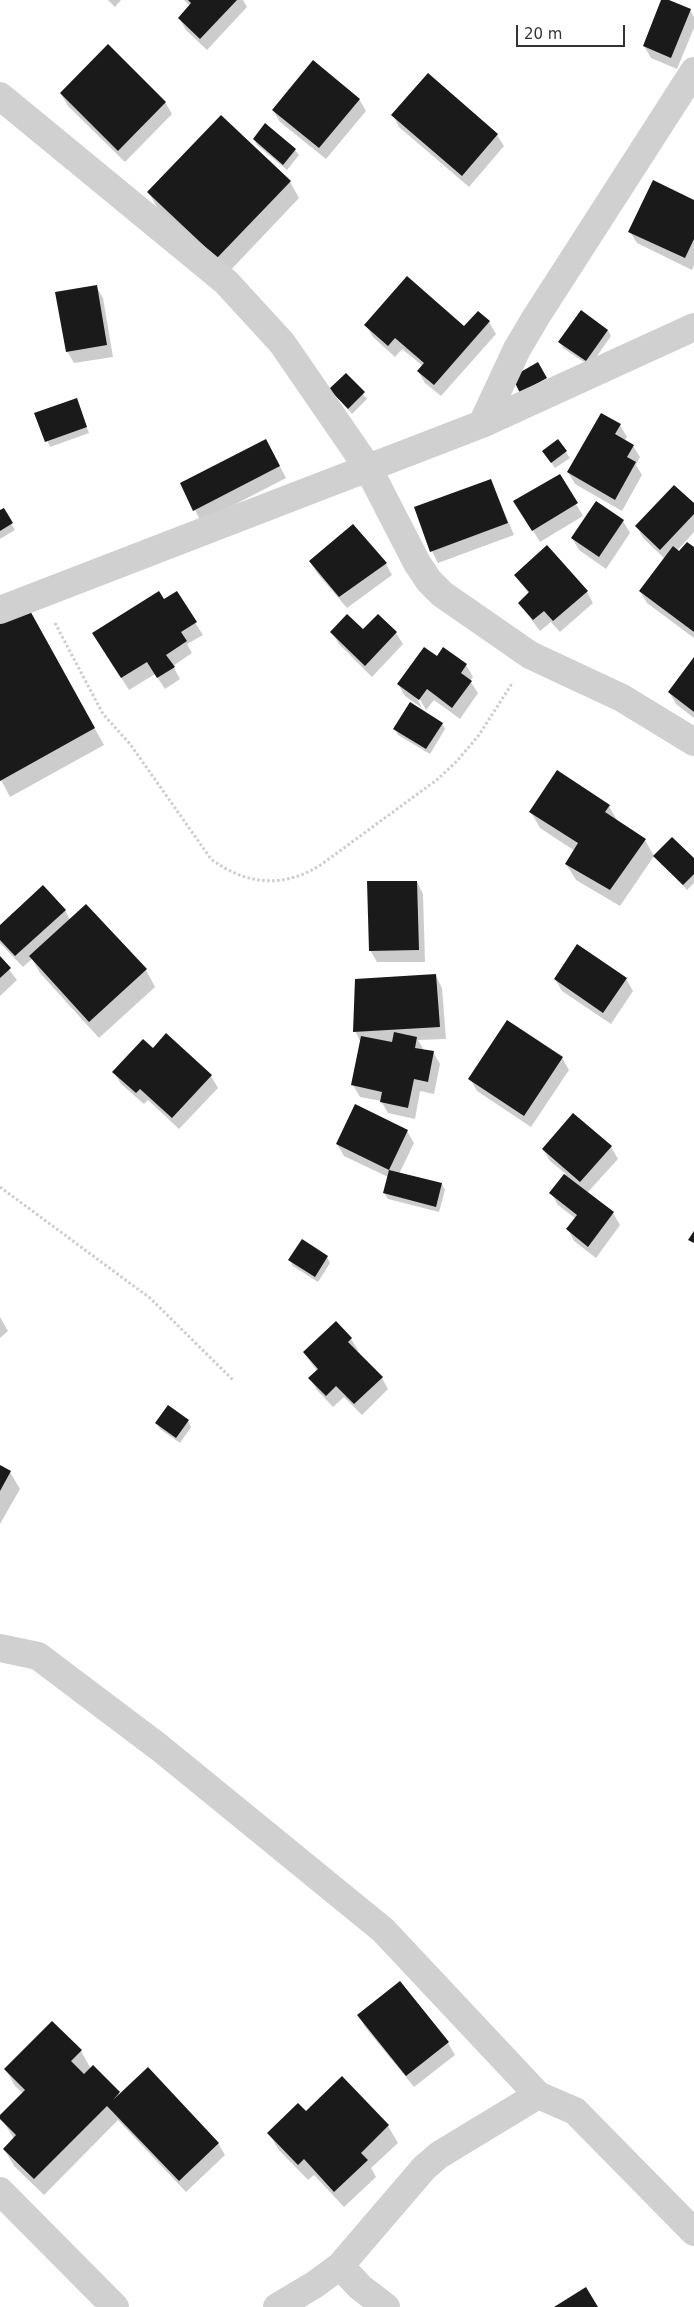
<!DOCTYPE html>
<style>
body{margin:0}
#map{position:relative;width:694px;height:2307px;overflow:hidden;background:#fff;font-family:"DejaVu Sans",sans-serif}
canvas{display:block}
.scale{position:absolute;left:516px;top:25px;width:109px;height:22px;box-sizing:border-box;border:2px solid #333;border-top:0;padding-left:6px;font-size:15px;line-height:18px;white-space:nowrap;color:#333;-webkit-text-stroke:4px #fff;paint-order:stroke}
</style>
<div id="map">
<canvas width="694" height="2307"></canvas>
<div class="scale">20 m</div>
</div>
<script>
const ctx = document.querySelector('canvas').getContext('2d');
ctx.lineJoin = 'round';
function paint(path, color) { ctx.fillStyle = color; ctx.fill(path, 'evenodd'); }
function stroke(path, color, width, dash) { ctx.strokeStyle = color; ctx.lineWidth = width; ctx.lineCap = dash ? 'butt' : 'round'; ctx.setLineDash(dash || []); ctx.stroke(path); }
const shadow = new Path2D(`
 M 108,0 L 121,0 L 115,7 Z
 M 184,0 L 243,0 L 247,7 L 207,50 L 186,30 L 179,18 L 190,6 Z
 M 663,0 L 690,10 L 694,17 L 694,28 L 677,69 L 651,58 L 644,46 Z
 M 61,94 L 165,102 L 172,114 L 125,162 L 68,106 Z
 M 359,99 L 366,111 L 326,159 L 280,122 L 273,110 Z
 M 393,115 L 497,135 L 504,146 L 469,187 L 399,127 Z
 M 254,139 L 295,150 L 299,155 L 287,170 L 257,145 Z
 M 290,182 L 299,198 L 227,274 L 158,209 L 149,193 Z
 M 694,201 L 694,265 L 692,270 L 637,243 L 630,232 Z
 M 96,286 L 103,298 L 113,357 L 74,363 L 67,351 Z
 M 489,322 L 496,334 L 441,396 L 425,383 L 418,371 L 423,366 L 402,349 L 395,357 L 373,337 L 366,325 L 465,328 Z
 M 608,330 L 611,336 L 590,366 L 563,348 L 560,342 Z
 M 346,374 L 367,399 L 352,414 L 330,389 Z
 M 76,399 L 89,433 L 50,447 L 36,414 Z
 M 620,425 L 627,437 L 625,440 L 633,446 L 640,457 L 636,465 L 642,475 L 622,511 L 575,484 L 568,472 Z
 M 558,441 L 570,458 L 555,468 L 547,457 Z
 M 273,453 L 286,478 L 201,522 L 195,510 Z
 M 559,475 L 583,516 L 540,542 L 515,501 Z
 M 491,481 L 514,535 L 438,563 L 432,551 Z
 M 597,502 L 623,521 L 630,533 L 606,569 L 579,550 L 572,538 Z
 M 694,505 L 694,532 L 677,551 L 679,553 L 694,549 L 694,638 L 647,603 L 640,591 L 665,559 L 643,538 L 637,527 Z
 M 3,510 L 15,530 L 0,539 L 0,512 Z
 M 310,561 L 386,564 L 392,575 L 347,608 L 317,573 Z
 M 515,575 L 587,592 L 593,603 L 560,632 L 551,622 L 540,631 L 519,603 L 529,594 Z
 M 176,593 L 203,635 L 187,644 L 192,653 L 173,666 L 180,679 L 165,689 L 155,674 L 129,690 L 101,646 Z
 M 0,623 L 37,625 L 104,745 L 10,797 L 0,778 Z
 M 332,633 L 396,633 L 403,644 L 372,677 L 339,644 Z
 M 694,659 L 694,718 L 676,704 L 669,692 Z
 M 466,665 L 473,677 L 470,681 L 478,693 L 460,719 L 434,700 L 426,710 L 417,694 L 415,695 L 422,708 L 405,696 L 398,684 Z
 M 442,723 L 445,729 L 430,754 L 398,735 L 395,729 Z
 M 609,806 L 618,822 L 645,840 L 654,856 L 620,906 L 576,880 L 566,864 L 575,851 L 540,828 L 531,812 Z
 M 655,856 L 694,860 L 694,883 L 687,890 Z
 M 417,882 L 423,894 L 425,962 L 377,962 L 370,950 Z
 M 65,910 L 70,920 L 146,970 L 155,987 L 99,1038 L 40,973 L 32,959 L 23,967 L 0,943 L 0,927 Z
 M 578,946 L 626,979 L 633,991 L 611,1024 L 562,991 L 555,979 Z
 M 0,958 L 17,980 L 0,996 Z
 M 436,976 L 442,988 L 446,1039 L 418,1040 L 424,1050 L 433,1052 L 440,1064 L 434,1094 L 420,1091 L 415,1119 L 388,1113 L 381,1101 L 360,1097 L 353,1085 L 361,1043 L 355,1031 Z
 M 153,1050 L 211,1076 L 218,1088 L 179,1129 L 148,1100 L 144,1104 L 121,1084 L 114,1072 Z
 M 562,1058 L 569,1070 L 531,1127 L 477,1091 L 470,1079 Z
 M 407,1131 L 414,1143 L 399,1174 L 442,1184 L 445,1190 L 439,1212 L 388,1199 L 384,1193 L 388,1177 L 344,1156 L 337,1144 Z
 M 611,1147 L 618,1159 L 587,1193 L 613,1213 L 620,1225 L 596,1258 L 574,1241 L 568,1229 L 576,1219 L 558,1205 L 551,1193 L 566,1174 L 550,1161 L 543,1149 Z
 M 327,1257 L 330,1263 L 318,1282 L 293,1266 L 290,1260 Z
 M 0,1317 L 8,1331 L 0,1338 Z
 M 351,1339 L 358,1350 L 357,1352 L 382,1378 L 388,1389 L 362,1415 L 344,1397 L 333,1407 L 317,1390 L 310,1378 L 317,1371 L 304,1353 Z
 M 188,1421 L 191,1427 L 180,1443 L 160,1429 L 157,1423 Z
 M 0,1466 L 10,1472 L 20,1489 L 0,1524 Z
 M 399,1983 L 448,2043 L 455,2055 L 414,2087 L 365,2027 L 359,2015 Z
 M 52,2022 L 81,2051 L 91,2069 L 120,2095 L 218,2143 L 225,2155 L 186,2192 L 118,2120 L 44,2195 L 14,2166 L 4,2149 L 14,2139 L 0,2116 L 23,2093 L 15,2086 L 6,2070 Z
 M 342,2078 L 388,2126 L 398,2143 L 371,2168 L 376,2177 L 344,2207 L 314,2175 L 308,2180 L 278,2149 L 269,2133 L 305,2113 Z`);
const building = new Path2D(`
 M 188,0 L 237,0 L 200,39 L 178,18 L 191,3 Z
 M 661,0 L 669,0 L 691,9 L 671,58 L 643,46 Z
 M 108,44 L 166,102 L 118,151 L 60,93 Z
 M 313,60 L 360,99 L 319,148 L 272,110 Z
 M 428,73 L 498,134 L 462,176 L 391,115 Z
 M 221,115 L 291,181 L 217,258 L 147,192 Z
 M 265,123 L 296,149 L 283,165 L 253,139 Z
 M 653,180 L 694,200 L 694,239 L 685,258 L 628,232 Z
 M 407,276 L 464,326 L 478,311 L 490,321 L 434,385 L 417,371 L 424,363 L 395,338 L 388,346 L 364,325 Z
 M 97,285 L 107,345 L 66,352 L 55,292 Z
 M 581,310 L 608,330 L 586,361 L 558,342 Z
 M 538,362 L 547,378 L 520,393 L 512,377 Z
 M 346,373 L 365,392 L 348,409 L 329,389 Z
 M 77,398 L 87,427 L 45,442 L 34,413 Z
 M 601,413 L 621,424 L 615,434 L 634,445 L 627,457 L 636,462 L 615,500 L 567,472 Z
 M 266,439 L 280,466 L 193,511 L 180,483 Z
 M 558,439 L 567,451 L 551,463 L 542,451 Z
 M 560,474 L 578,503 L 532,531 L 513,501 Z
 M 491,479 L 508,523 L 430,552 L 414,507 Z
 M 674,485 L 694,503 L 694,514 L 660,550 L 635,526 Z
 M 596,501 L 624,520 L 599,557 L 571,538 Z
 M 4,508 L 13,523 L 0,531 L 0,510 Z
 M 353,524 L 387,563 L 339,597 L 309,561 Z
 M 687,542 L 694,547 L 694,632 L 639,591 L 673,546 L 679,551 Z
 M 547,545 L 588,591 L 553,621 L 544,611 L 533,620 L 518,603 L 529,592 L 514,575 Z
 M 159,591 L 164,599 L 177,591 L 197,622 L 181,632 L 187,641 L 166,655 L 175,667 L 157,678 L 147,662 L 121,678 L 92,633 Z
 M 28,607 L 95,728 L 0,781 L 0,622 Z
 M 347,614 L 363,629 L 378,614 L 397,632 L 365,666 L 330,632 Z
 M 424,647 L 437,656 L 443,647 L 467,664 L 461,673 L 472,681 L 452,708 L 427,689 L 419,700 L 397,684 Z
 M 694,657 L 694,712 L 668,692 Z
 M 410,702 L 443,723 L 426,749 L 393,729 Z
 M 557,770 L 610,805 L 605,812 L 646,839 L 610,890 L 565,864 L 578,843 L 529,812 Z
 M 672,837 L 694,858 L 694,874 L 683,885 L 653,856 Z
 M 367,881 L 417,881 L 419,950 L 369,951 Z
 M 43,885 L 66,910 L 15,956 L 0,940 L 0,925 Z
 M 86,904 L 147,969 L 89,1022 L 29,956 Z
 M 577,944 L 627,978 L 603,1013 L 554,979 Z
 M 0,956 L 11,968 L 0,978 Z
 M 436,974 L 440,1027 L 353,1032 L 355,979 Z
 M 507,1020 L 563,1057 L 524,1116 L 468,1079 Z
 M 394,1032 L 417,1037 L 415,1048 L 434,1051 L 428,1082 L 414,1079 L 408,1108 L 380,1102 L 382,1092 L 351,1085 L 361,1036 L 392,1042 Z
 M 166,1033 L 212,1075 L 172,1118 L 140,1089 L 136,1093 L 112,1072 L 143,1039 L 153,1048 Z
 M 355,1104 L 408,1130 L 389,1170 L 336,1144 Z
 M 573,1113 L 612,1146 L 580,1182 L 542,1149 Z
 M 389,1170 L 442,1183 L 436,1207 L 383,1193 Z
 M 564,1174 L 614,1212 L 588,1247 L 566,1229 L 577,1215 L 549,1193 Z
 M 694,1231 L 694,1243 L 688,1240 Z
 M 302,1239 L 328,1256 L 315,1277 L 288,1260 Z
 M 336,1321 L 352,1338 L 348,1342 L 383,1377 L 354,1404 L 336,1386 L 326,1396 L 308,1378 L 318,1369 L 303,1352 Z
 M 168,1405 L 189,1420 L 176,1438 L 155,1423 Z
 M 0,1465 L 11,1471 L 0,1491 Z
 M 400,1981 L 449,2042 L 406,2076 L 357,2015 Z
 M 52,2021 L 82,2050 L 71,2061 L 84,2074 L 93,2065 L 120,2092 L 113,2100 L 148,2067 L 219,2143 L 179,2181 L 107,2106 L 34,2179 L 3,2149 L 16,2135 L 0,2119 L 0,2115 L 25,2090 L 4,2069 Z
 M 342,2076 L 389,2125 L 361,2153 L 368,2160 L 334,2192 L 304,2159 L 298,2165 L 267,2133 L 298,2103 L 306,2111 Z
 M 586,2287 L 598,2307 L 554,2307 Z`);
const path = new Path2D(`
 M 55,623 L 103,714 L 130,744 L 211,859 C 246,885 284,889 322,864 L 438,779 L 457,761 L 479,735 L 513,682
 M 0,1187 L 150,1298 L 234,1381`);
const street = new Path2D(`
 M 0,96 L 226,282 L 282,343 L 368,468 L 417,563 L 429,581 L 442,594 L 530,655 L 622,698 L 694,742
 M 482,424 L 517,349 L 536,317 L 694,71
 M 0,610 L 482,424 L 694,327
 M 0,1648 L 38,1656 L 160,1748 L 383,1930 L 538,2095
 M 0,2191 L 115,2307
 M 340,2266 L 360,2287 L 386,2307
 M 277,2307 L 314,2285 L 340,2266 L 424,2168 L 439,2155 L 538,2095 L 575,2111 L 694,2232`);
paint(shadow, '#0003');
paint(building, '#1a1a1a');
stroke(path, '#cdcdcd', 3, [2.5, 2.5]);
stroke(street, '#d0d0d0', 28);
</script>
